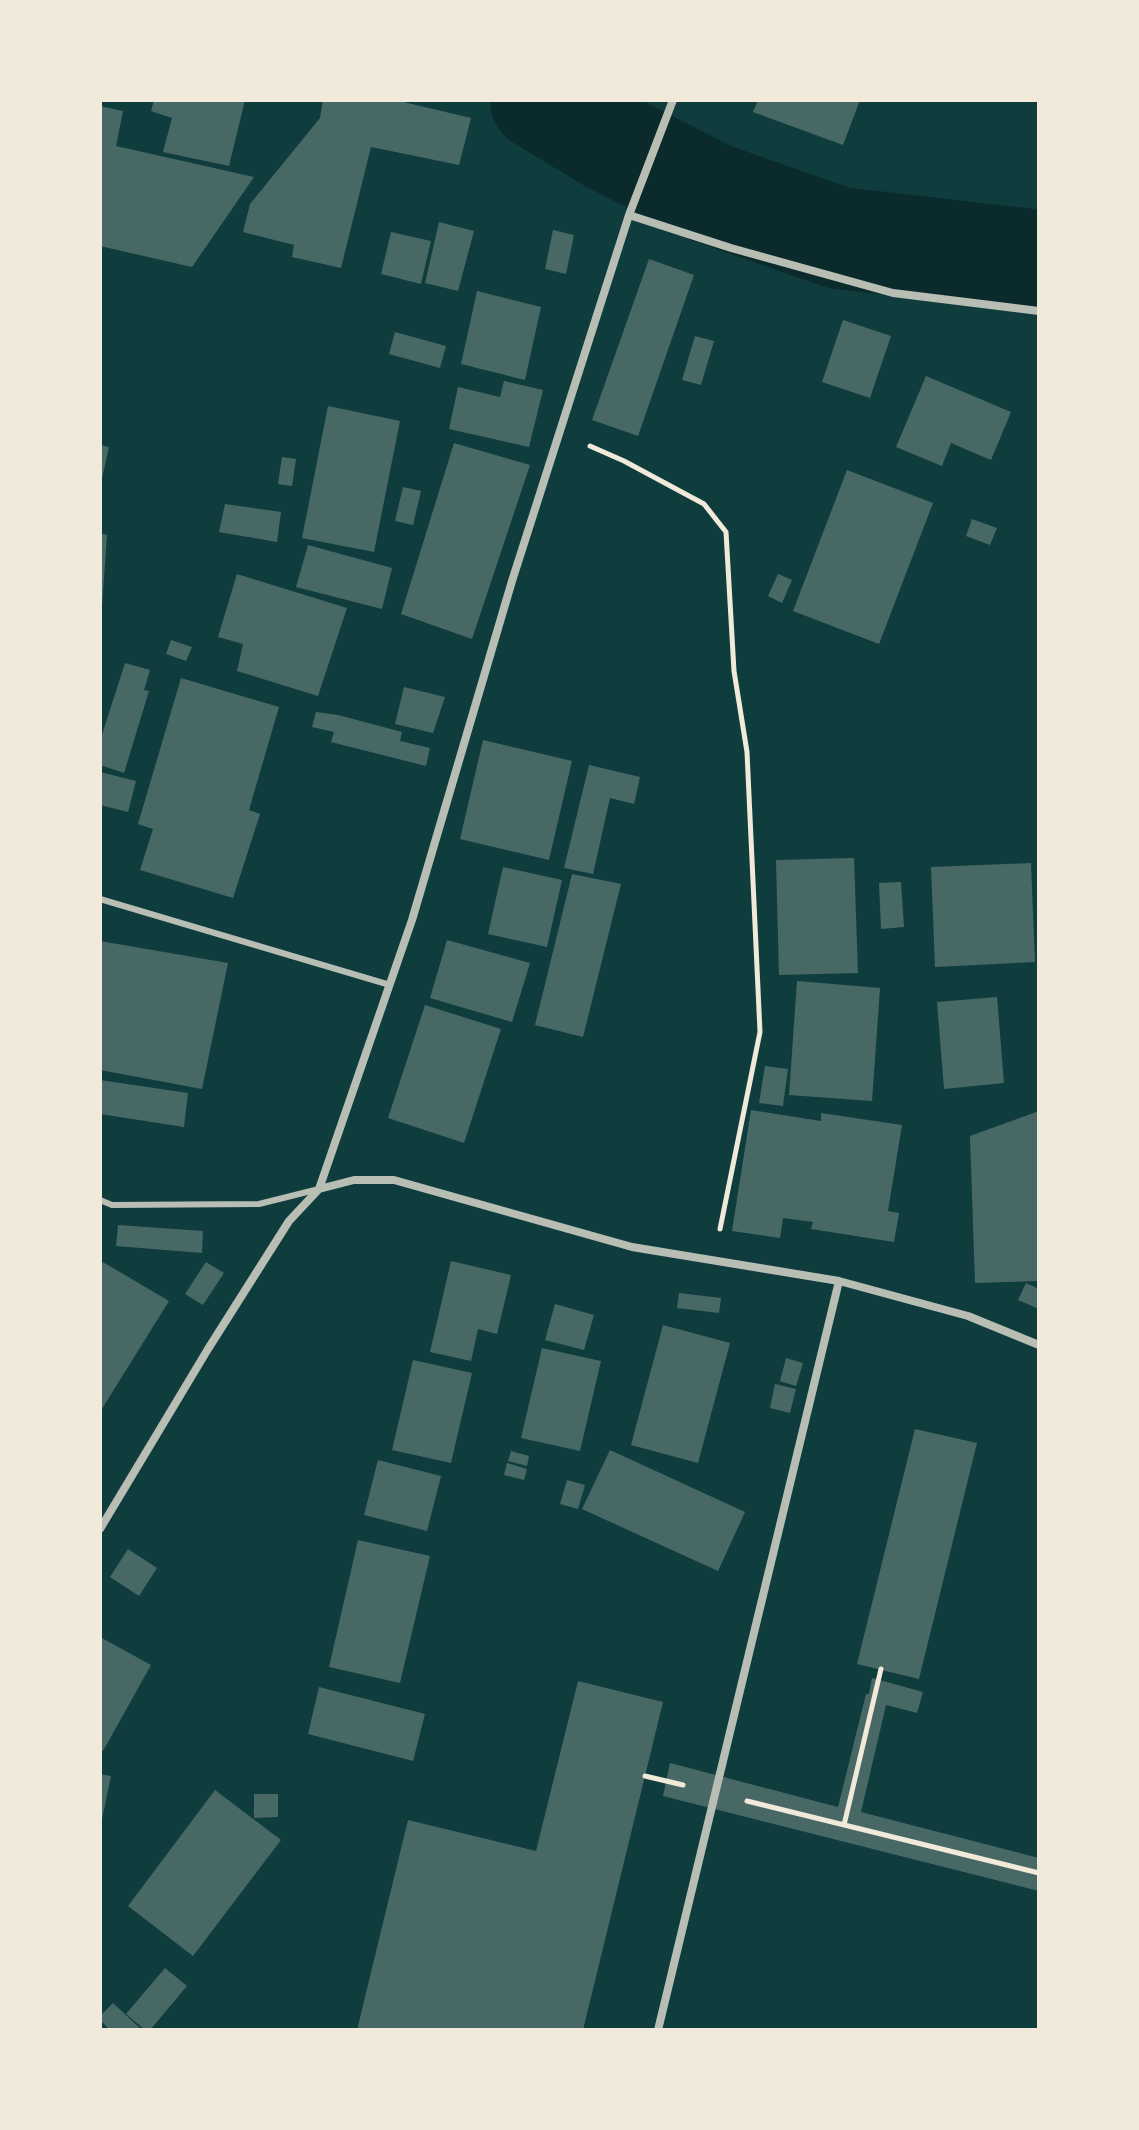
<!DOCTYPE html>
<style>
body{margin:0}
#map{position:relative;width:1139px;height:2130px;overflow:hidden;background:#0f3d3e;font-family:Literata,serif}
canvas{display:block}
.frame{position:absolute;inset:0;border:102px solid #f1e9da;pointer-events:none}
</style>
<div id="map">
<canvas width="1139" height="2130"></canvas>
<div class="frame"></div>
</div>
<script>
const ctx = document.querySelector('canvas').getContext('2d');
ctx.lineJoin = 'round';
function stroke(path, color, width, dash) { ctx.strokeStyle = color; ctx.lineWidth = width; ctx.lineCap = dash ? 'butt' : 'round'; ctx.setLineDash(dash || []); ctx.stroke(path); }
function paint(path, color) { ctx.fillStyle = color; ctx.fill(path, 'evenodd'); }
const river = new Path2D(`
 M 541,100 L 607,140 L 711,193 L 839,238 L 1039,261`);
const building = new Path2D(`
 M 154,100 L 245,100 L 229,166 L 163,152 L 172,118 L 151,111 Z
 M 323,100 L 395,100 L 471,118 L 459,165 L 371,147 L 341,268 L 292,257 L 294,245 L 243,232 L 250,204 L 320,118 Z
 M 758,100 L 860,100 L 843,145 L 753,112 Z
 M 100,106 L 123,111 L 116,146 L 254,177 L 192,267 L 100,246 Z
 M 439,222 L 474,231 L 458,291 L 425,283 Z
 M 553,230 L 574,235 L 566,274 L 545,269 Z
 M 391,232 L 431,241 L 421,284 L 381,274 Z
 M 649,259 L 694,275 L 638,436 L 592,420 Z
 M 477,291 L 541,307 L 525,380 L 461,364 Z
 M 843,320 L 891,336 L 870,398 L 822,382 Z
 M 395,332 L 446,346 L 440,368 L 389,354 Z
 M 695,336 L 714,341 L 701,385 L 682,380 Z
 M 926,376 L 1011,412 L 991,460 L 951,443 L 942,466 L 896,447 Z
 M 504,381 L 543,390 L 529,447 L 449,429 L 458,387 L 500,397 Z
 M 328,406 L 400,421 L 374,552 L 302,538 Z
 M 454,443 L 530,465 L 472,639 L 401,614 Z
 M 100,445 L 109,447 L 101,483 L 100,483 Z
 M 282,457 L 296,459 L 292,486 L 278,484 Z
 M 847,470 L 933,503 L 879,644 L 793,611 Z
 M 403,487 L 421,491 L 413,525 L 395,521 Z
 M 225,504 L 281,512 L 277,542 L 219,532 Z
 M 972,519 L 997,528 L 990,545 L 966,536 Z
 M 100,533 L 107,535 L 101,621 L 100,621 Z
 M 308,545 L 392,568 L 382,609 L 296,587 Z
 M 237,574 L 347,608 L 318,696 L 237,671 L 243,644 L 218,637 Z
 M 778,574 L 792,580 L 782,603 L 768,596 Z
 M 171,640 L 192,647 L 186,661 L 166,654 Z
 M 125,663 L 150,670 L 144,690 L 149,691 L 124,773 L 100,765 L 100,741 Z
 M 181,678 L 279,707 L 249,810 L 260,814 L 233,898 L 140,870 L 153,829 L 138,824 Z
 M 404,687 L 445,697 L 433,733 L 395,724 Z
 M 316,712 L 338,715 L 402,732 L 400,741 L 430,748 L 426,766 L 331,742 L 334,732 L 312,727 Z
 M 483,740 L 572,761 L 549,860 L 460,839 Z
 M 589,765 L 640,777 L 634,804 L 610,798 L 593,874 L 564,868 Z
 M 100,772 L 136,781 L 128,812 L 100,805 Z
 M 854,858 L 858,973 L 779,975 L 776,860 Z
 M 1031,863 L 1035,962 L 935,967 L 931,867 Z
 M 503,867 L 562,880 L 547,947 L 488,934 Z
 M 572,874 L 621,884 L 583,1037 L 535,1025 Z
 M 901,882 L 904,927 L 881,929 L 879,883 Z
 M 447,940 L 530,963 L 512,1022 L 430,998 Z
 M 100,941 L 228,963 L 202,1089 L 100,1070 Z
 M 797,981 L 880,988 L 872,1101 L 789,1095 Z
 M 997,997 L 1004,1083 L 944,1089 L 937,1002 Z
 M 425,1005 L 501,1029 L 464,1143 L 388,1118 Z
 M 765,1066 L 788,1069 L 783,1106 L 759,1103 Z
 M 100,1080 L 188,1093 L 184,1127 L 100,1114 Z
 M 751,1110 L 821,1121 L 821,1113 L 902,1125 L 888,1211 L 899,1213 L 894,1242 L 811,1229 L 813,1222 L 783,1218 L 780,1238 L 732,1231 Z
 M 1039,1111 L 1039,1281 L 975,1283 L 970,1136 Z
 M 118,1225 L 203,1231 L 202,1253 L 116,1246 Z
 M 451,1261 L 511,1275 L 497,1334 L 478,1329 L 471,1361 L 430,1352 Z
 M 103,1262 L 169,1301 L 100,1412 L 100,1267 Z
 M 206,1262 L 224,1273 L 203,1305 L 185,1294 Z
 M 1026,1283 L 1039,1289 L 1039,1309 L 1018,1300 Z
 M 679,1293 L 721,1298 L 719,1313 L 677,1308 Z
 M 555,1304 L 594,1315 L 584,1350 L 545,1340 Z
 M 663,1325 L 730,1343 L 698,1463 L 631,1445 Z
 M 542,1348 L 601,1361 L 580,1451 L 521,1438 Z
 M 786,1358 L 803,1363 L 796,1386 L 780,1381 Z
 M 413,1360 L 472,1373 L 451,1463 L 392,1450 Z
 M 775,1384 L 796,1389 L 790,1413 L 770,1408 Z
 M 915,1429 L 977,1443 L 919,1679 L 857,1664 Z
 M 610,1450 L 745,1512 L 718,1571 L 582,1509 Z
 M 511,1451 L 529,1456 L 527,1466 L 508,1461 Z
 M 378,1460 L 441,1476 L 427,1531 L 364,1515 Z
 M 507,1463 L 527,1469 L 524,1480 L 504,1475 Z
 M 567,1480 L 585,1485 L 578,1509 L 560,1504 Z
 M 358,1540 L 430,1556 L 400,1683 L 329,1667 Z
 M 128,1549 L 157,1568 L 139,1596 L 110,1577 Z
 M 100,1637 L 151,1665 L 103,1751 L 100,1749 Z
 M 872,1678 L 923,1692 L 917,1713 L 886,1705 L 861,1812 L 1039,1858 L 1039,1891 L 663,1796 L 670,1763 L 838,1807 L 866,1694 L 869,1694 Z
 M 578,1681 L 663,1702 L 583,2030 L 357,2030 L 408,1820 L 536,1851 Z
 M 319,1687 L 425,1714 L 413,1761 L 308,1734 Z
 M 100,1774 L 111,1776 L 101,1824 L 100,1824 Z
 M 215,1790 L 281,1840 L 193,1956 L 128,1906 Z
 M 254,1794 L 278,1794 L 278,1817 L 254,1818 Z
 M 165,1968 L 187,1986 L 150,2030 L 145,2030 L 126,2014 Z
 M 113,2003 L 127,2016 L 142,2030 L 110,2030 L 100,2020 L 100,2016 Z`);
const path = new Path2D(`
 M 590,446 L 624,461 L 704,504 L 726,532 L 734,671 L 747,752 L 760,1032 L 720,1229
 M 645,1776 L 683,1785
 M 747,1801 L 1039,1873
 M 844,1825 L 881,1669`);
const service = new Path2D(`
 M 100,899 L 390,985
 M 100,1200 L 112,1205 L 259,1204 L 319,1189`);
const minor = new Path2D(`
 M 629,215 L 731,248 L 893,293 L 1039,311
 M 319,1189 L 354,1180 L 394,1180 L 632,1247 L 839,1281 L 968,1316 L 1039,1345
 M 100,1529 L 208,1349 L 289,1221 L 319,1189 L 412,920 L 512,581 L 629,215 L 673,100
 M 658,2030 L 839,1281`);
stroke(river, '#0a2a2b', 102);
paint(building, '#486865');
stroke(path, '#f1e9da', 5);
stroke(service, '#b8beb3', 6);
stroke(minor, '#b8beb3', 8);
</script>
